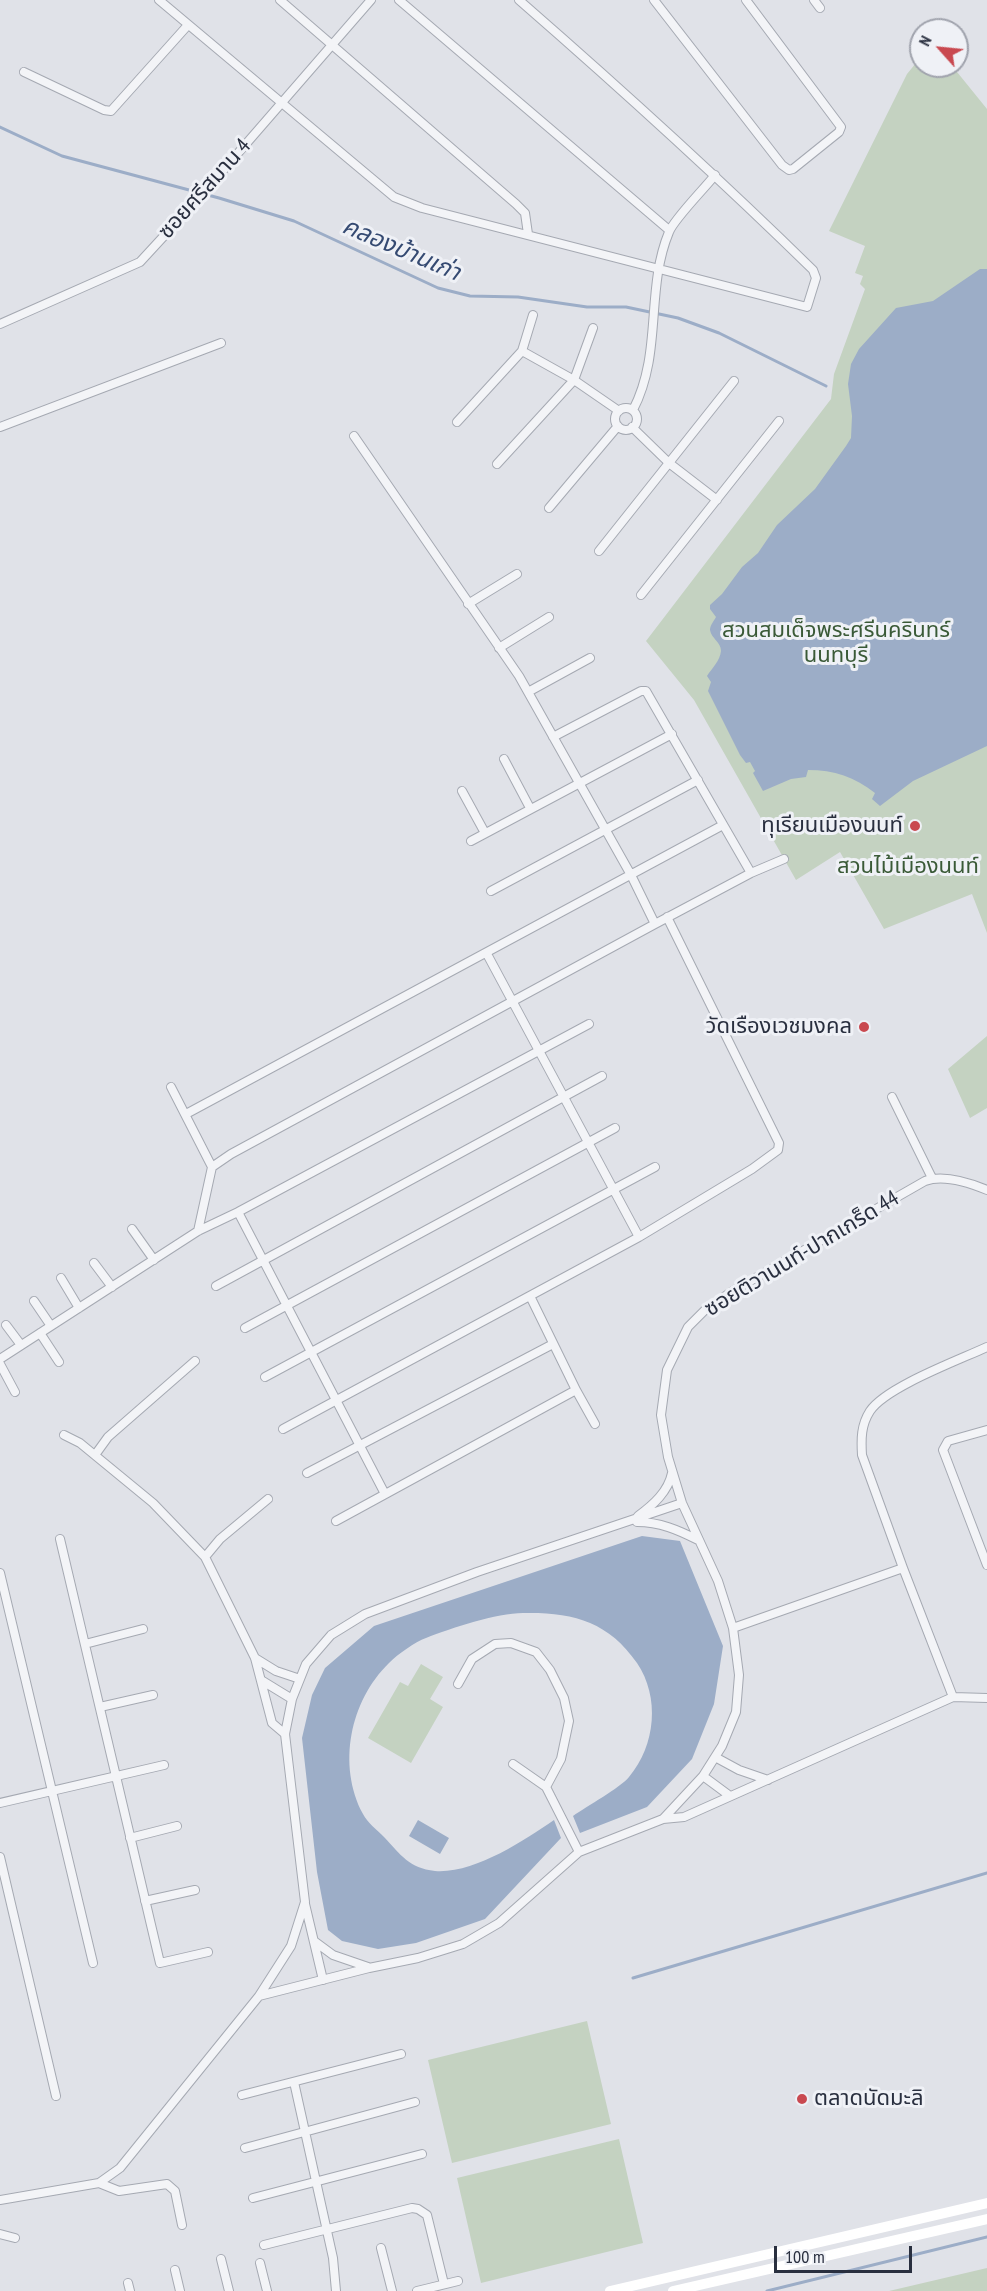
<!DOCTYPE html>
<meta charset="utf-8">
<style>
body{margin:0}
#map{position:relative;width:987px;height:2291px;overflow:hidden;background:#e0e2e8;font-family:"PT Sans Narrow",sans-serif}
canvas{display:block}
.north{position:absolute;left:909px;top:18px;width:60px;height:60px;box-sizing:border-box;background:#eff1f6;border:2px solid #a0a3ad;border-radius:50%;rotate:297deg;font-size:16px;font-weight:700;line-height:24px;text-align:center;color:#292f3f}
.north::after{content:'';display:block;margin:auto;width:21px;height:27px;background:#c94950;clip-path:polygon(50% 0,100% 100%,50% 72%,0 100%)}
.scale{position:absolute;left:774px;top:2246px;width:138px;height:27px;box-sizing:border-box;border:3px solid #292f3f;border-top:0;padding-left:8px;font-size:18px;line-height:21px;white-space:nowrap;color:#292f3f;-webkit-text-stroke:4px #eff1f6;paint-order:stroke}
</style>
<div id="map">
<canvas width="987" height="2291"></canvas>
<div class="north">N</div>
<div class="scale">100 m</div>
</div>
<script>
const ctx = document.querySelector('canvas').getContext('2d');
ctx.lineJoin = 'round';
function paint(path, color) { ctx.fillStyle = color; ctx.fill(path, 'evenodd'); }
function stroke(path, color, width, dash) { ctx.strokeStyle = color; ctx.lineWidth = width; ctx.lineCap = dash ? 'butt' : 'round'; ctx.setLineDash(dash || []); ctx.stroke(path); }
function drawText(font, color, halo, rows, align = 'center') {
  ctx.font = font + ' "PT Sans Narrow","Noto Sans Thai",sans-serif'; ctx.lineWidth = 6; ctx.setLineDash([]); ctx.textBaseline = 'middle'; ctx.strokeStyle = halo; ctx.fillStyle = color; for (const [text, x, y, turn = 0] of rows) {
    ctx.save(); ctx.translate(x, y); ctx.rotate((+turn || 0) * Math.PI / 180); ctx.textAlign = isNaN(turn) ? turn : align; if (halo) ctx.strokeText(text, 0, 0); ctx.fillText(text, 0, 0); ctx.restore();
  }
}
const green = new Path2D(`
 M 921,61 L 921,66 L 953,67 L 987,109 L 987,933 L 972,894 L 884,929 L 840,852 L 796,880 L 694,700 L 646,641 L 831,399 L 834,374 L 865,289 L 860,284 L 863,276 L 855,273 L 865,246 L 829,231 L 907,74 L 916,63 Z
 M 987,1036 L 987,1108 L 970,1118 L 948,1069 Z
 M 421,1664 L 443,1677 L 430,1699 L 443,1707 L 411,1763 L 368,1738 L 400,1682 L 408,1686 Z
 M 587,2021 L 611,2124 L 452,2163 L 428,2060 Z
 M 619,2139 L 643,2243 L 481,2283 L 457,2178 Z
 M 987,2268 L 987,2291 L 889,2291 Z`);
const water = new Path2D(`
 M 980,269 L 987,269 L 987,746 L 913,781 L 880,806 L 872,799 L 875,793 C 855,777 834,770 808,770 L 806,777 L 791,779 L 763,791 L 753,773 L 755,771 L 750,762 L 746,763 L 740,755 L 708,691 L 711,682 L 707,676 C 712,668 720,661 721,651 C 721,642 711,638 710,630 C 710,625 714,621 716,617 L 710,609 L 710,605 L 722,594 L 742,567 L 758,553 L 777,525 L 815,489 L 846,446 L 851,438 L 852,416 L 848,384 L 851,364 L 859,349 L 896,308 L 933,301 Z
 M 642,1536 L 680,1541 L 723,1646 L 714,1704 L 692,1759 L 647,1807 L 580,1833 L 573,1816 C 587,1806 620,1788 629,1777 C 656,1745 660,1697 637,1663 C 608,1621 572,1612 523,1613 C 497,1613 451,1628 426,1638 C 415,1642 398,1654 389,1663 C 350,1701 337,1765 363,1814 C 367,1822 377,1830 384,1837 C 401,1855 409,1868 435,1871 C 474,1874 523,1841 554,1820 L 561,1838 L 485,1919 L 416,1943 L 378,1949 L 342,1941 L 328,1930 L 317,1872 L 302,1738 L 312,1695 L 325,1668 L 374,1626 Z
 M 418,1820 L 449,1838 L 440,1854 L 409,1836 Z`);
const stream = new Path2D(`
 M 0,127 L 62,156 L 219,198 L 294,221 L 438,288 L 470,296 L 518,297 L 587,307 L 626,307 L 678,318 L 719,333 L 826,386
 M 633,1978 L 987,1873
 M 767,2291 L 987,2237`);
const minor = new Path2D(`
 M 159,0 L 394,197 L 422,208 L 807,307 L 816,278 L 813,270 C 718,177 620,88 519,0
 M 280,0 L 516,204 L 525,213 L 528,234
 M 399,0 L 669,230
 M 654,0 L 782,165 L 789,170 L 793,169 L 839,132 L 841,127 L 746,0
 M 814,0 L 820,8
 M 24,72 L 104,110 L 111,111 L 188,25
 M 0,324 L 140,262 L 199,198 L 371,0
 M 522,351 L 574,380 L 619,411
 M615 419a11 11 0 1 1 22 0a11 11 0 1 1-22 0Z
 M 633,410 C 663,352 645,290 669,232 C 674,219 705,188 715,175
 M 457,422 L 522,351 L 533,315
 M 0,427 L 221,343
 M 632,427 L 669,463 L 717,500
 M 354,436 L 519,676 L 631,875 L 655,924
 M 497,464 L 574,380 L 593,328
 M 549,508 L 618,426
 M 599,551 L 734,381
 M 641,595 L 779,421
 M 468,604 L 517,574
 M 499,648 L 549,617
 M 528,692 L 590,658
 M 553,737 L 641,691 L 646,691 L 751,873
 M 504,759 L 530,808
 M 462,791 L 485,833
 M 471,841 L 672,734
 M 491,891 L 698,780
 M 487,954 L 639,1237
 M 171,1087 L 212,1167
 M 892,1097 L 932,1178
 M 186,1114 L 723,825
 M 238,1212 L 385,1494
 M 132,1229 L 154,1260
 M 198,1231 L 212,1167 L 231,1154 L 655,924 L 751,873 L 784,859
 M 94,1263 L 112,1287
 M 61,1278 L 79,1308
 M 216,1286 L 602,1076
 M 530,1296 L 576,1390 L 595,1424
 M 34,1301 L 51,1326
 M 6,1325 L 21,1345
 M 245,1328 L 615,1128
 M 40,1333 L 59,1362
 M 987,1347 C 959,1360 886,1387 870,1411 C 861,1425 861,1439 862,1455 L 903,1568 L 953,1697 L 987,1698
 M 0,1359 L 198,1231 L 238,1212 L 589,1024
 M 0,1364 L 15,1392
 M 265,1377 L 655,1167
 M 283,1429 L 639,1237 L 752,1169 L 778,1150 L 779,1143 L 667,917
 M 987,1430 L 948,1441 L 943,1450 L 987,1565
 M 64,1435 L 80,1443 L 153,1503 L 205,1557 L 255,1658 L 272,1723 L 285,1734
 M 95,1455 L 108,1437 L 195,1361
 M 307,1473 L 553,1344
 M 638,1516 C 653,1505 668,1492 672,1473
 M 336,1521 L 576,1390
 M 637,1522 C 660,1522 678,1530 698,1540
 M 60,1539 L 160,1963 L 208,1952
 M 205,1557 L 220,1539 L 268,1499
 M 0,1573 L 93,1963
 M 733,1628 L 903,1568
 M 85,1644 L 143,1629
 M 255,1658 L 276,1671 L 300,1679
 M 261,1680 L 292,1699
 M 458,1684 L 472,1659 L 495,1644 L 511,1643 L 536,1652 L 550,1670 L 564,1698 L 569,1721 L 561,1759 L 546,1787
 M 100,1707 L 153,1695
 M 715,1757 L 739,1770 L 768,1780
 M 513,1764 L 546,1787 L 579,1852
 M 703,1776 L 730,1796
 M 0,1803 L 164,1765
 M 663,1819 L 684,1817 L 953,1697
 M 130,1838 L 177,1826
 M 0,1857 L 56,2096
 M 145,1901 L 195,1890
 M 305,1904 L 323,1980
 M 314,1941 L 333,1955 L 368,1967
 M 259,1996 L 291,1946 L 305,1902 L 285,1734 L 292,1699 L 306,1664 L 331,1635 L 365,1614 L 477,1572 L 682,1503
 M 294,2082 L 333,2258 L 336,2291
 M 242,2095 L 401,2054
 M 245,2148 L 415,2102
 M 99,2183 L 119,2191 L 167,2184 L 175,2191 L 182,2225
 M 253,2198 L 422,2154
 M 0,2200 L 99,2183 L 120,2168 L 259,1996 L 369,1968 L 418,1958 L 463,1944 L 499,1923 L 579,1852 L 663,1819 L 703,1776 L 722,1746 L 736,1712 L 739,1675 L 733,1628 L 718,1581 L 682,1503 L 668,1457 L 661,1415 L 667,1370 L 688,1327 L 705,1310 L 731,1292 L 925,1181 C 944,1174 970,1183 987,1190
 M 0,2234 L 15,2238
 M 264,2245 L 412,2208 L 418,2209 L 427,2215 L 444,2284
 M 381,2248 L 392,2291
 M 221,2259 L 229,2291
 M 260,2263 L 267,2291
 M 175,2270 L 180,2291
 M 128,2283 L 130,2291
 M 417,2291 L 458,2281`);
const secondary = new Path2D(`
 M 610,2291 L 987,2203
 M 673,2291 L 987,2219`);
const markers = [
 [915,826,6,"#c94950"],
 [864,1027,6,"#c94950"],
 [802,2099,6,"#c94950"]
];
const streetNames = [
 ["ซอยศรีสมาน 4",205,189,-48],
 ["ซอยติวานนท์-ปากเกร็ด 44",802,1254,-31]
];
const parkNames = [
 ["สวนสมเด็จพระศรีนครินทร์",836,631],
 ["นนทบุรี",836,656],
 ["สวนไม้เมืองนนท์",908,867]
];
const poiNames = [
 ["ทุเรียนเมืองนนท์",903,826],
 ["วัดเรืองเวชมงคล",852,1027],
 ["ตลาดนัดมะลิ",814,2099,"left"]
];
const waterNames = [
 ["คลองบ้านเก่า",401,250,23]
];
paint(green, '#c4d2c1');
paint(water, '#9cadc7');
stroke(stream, '#9cadc7', 3);
stroke(minor, '#a5a9b2', 10);
stroke(minor, '#f3f4f7', 8);
stroke(secondary, '#fff', 10);
for (const [x, y, r, color] of markers) { const dot = new Path2D(); dot.arc(x, y, r, 0, 2 * Math.PI); ctx.fillStyle = color; ctx.fill(dot); stroke(dot, '#eff1f6', 2); }
drawText('22px', '#292f3f', '#eff1f6', streetNames);
drawText('22px', '#3a5a37', '#eff1f6', parkNames);
drawText('22px', '#292f3f', '#eff1f6', poiNames, 'right');
drawText('italic 24px', '#354a72', '#eff1f6', waterNames);
</script>
